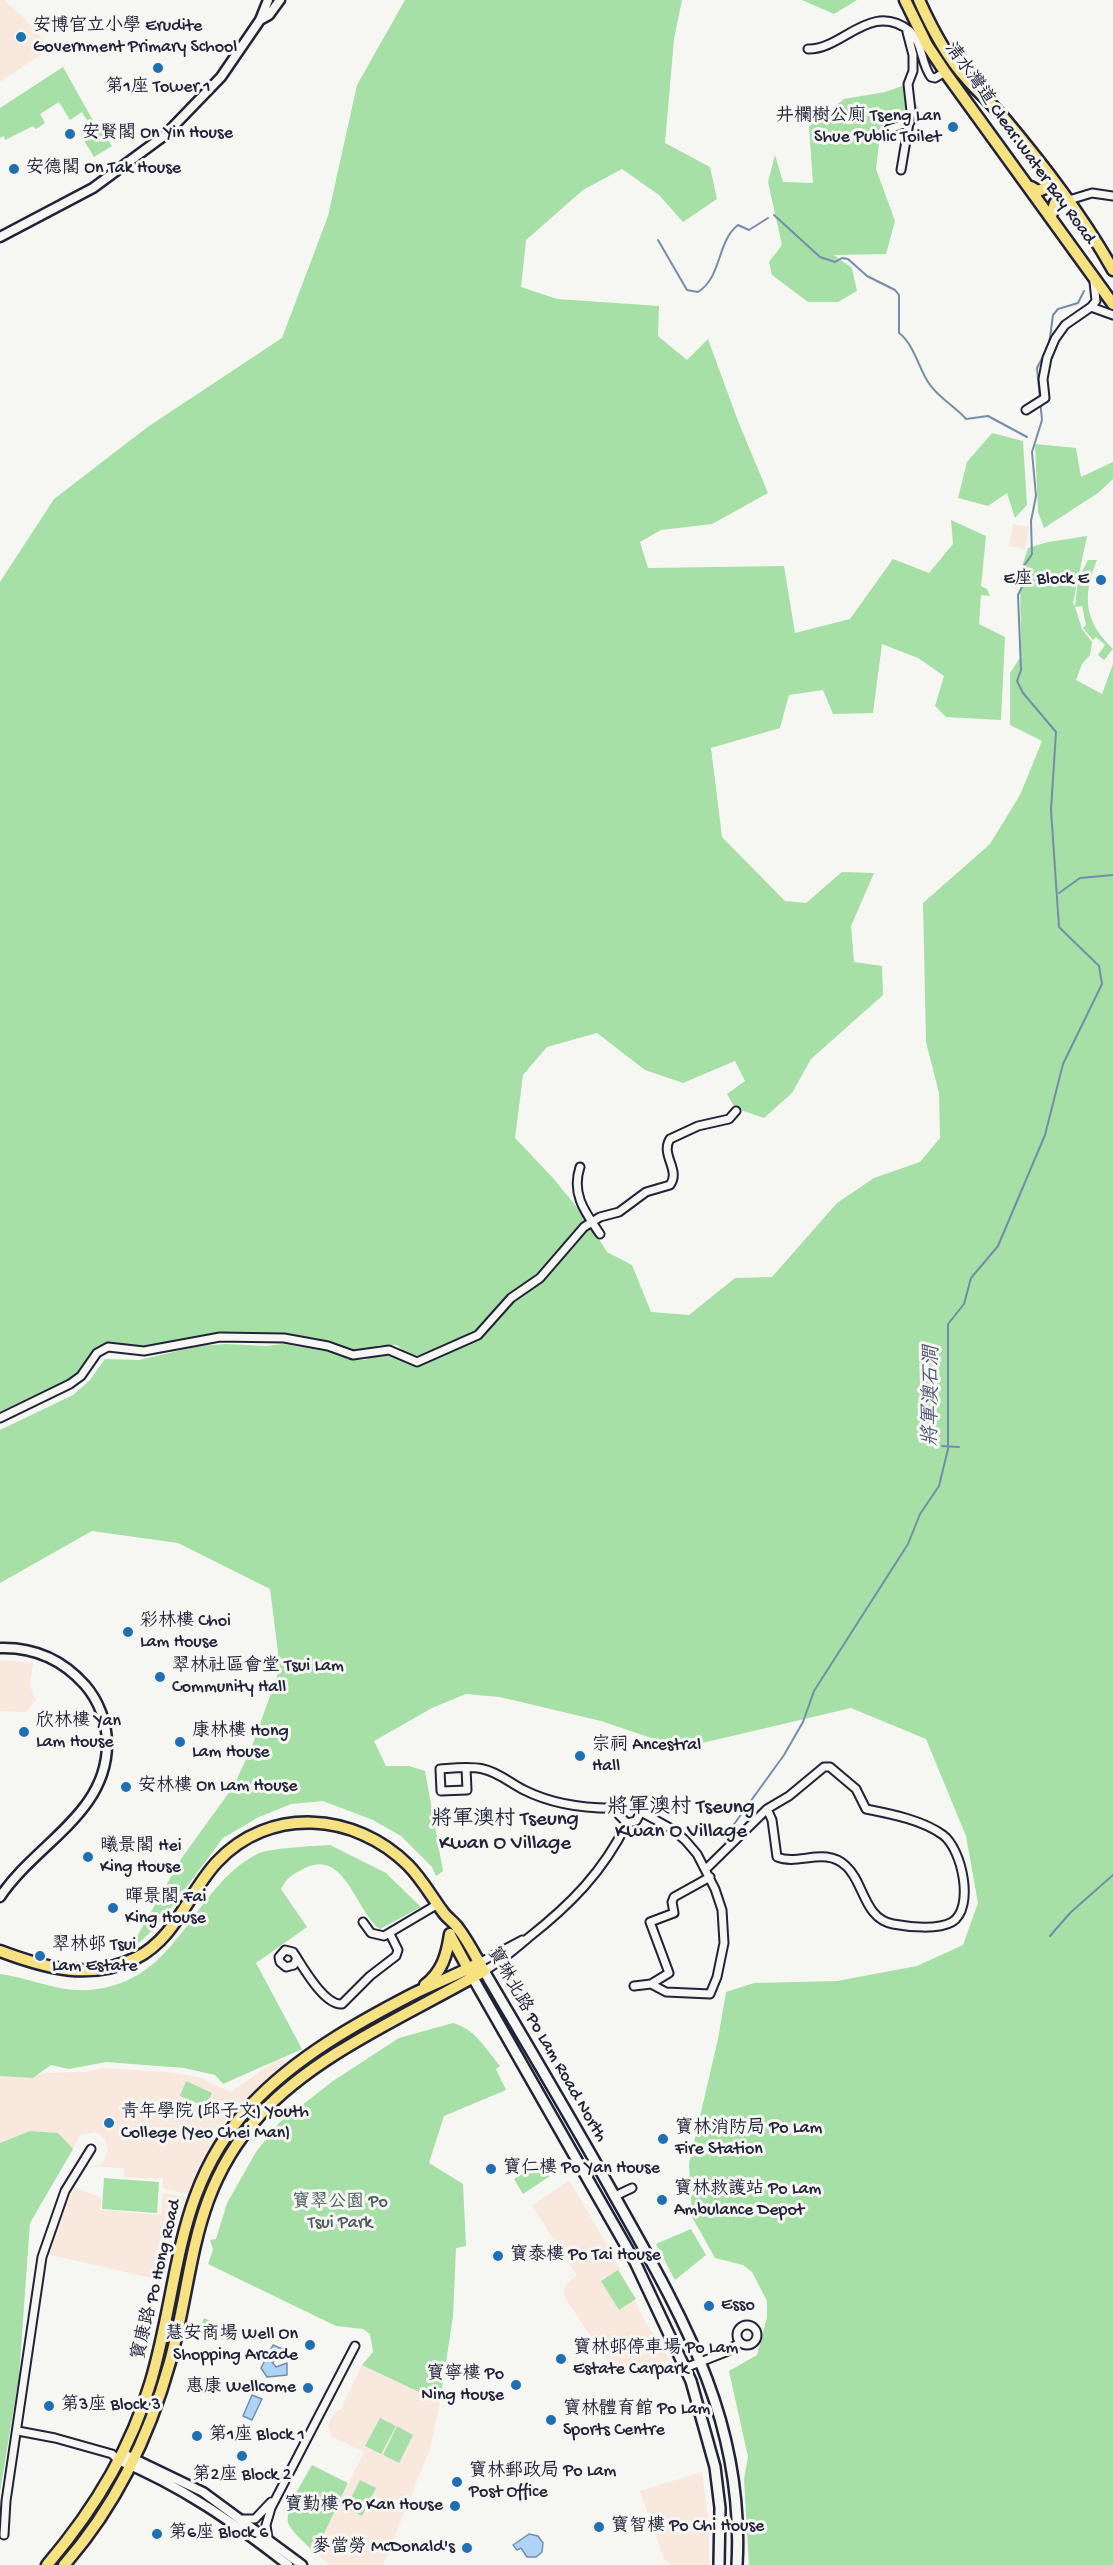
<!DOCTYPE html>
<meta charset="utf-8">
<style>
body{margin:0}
canvas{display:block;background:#f6f6f2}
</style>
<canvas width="1113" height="2565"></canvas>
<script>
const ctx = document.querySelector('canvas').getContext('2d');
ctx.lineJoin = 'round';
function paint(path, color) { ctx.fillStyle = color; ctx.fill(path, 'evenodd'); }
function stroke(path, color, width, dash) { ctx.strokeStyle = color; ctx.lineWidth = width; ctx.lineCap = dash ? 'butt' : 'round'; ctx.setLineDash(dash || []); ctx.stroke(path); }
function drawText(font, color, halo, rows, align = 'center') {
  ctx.font = font + ' "Gochi Hand","LXGW WenKai TC",sans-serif'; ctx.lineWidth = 6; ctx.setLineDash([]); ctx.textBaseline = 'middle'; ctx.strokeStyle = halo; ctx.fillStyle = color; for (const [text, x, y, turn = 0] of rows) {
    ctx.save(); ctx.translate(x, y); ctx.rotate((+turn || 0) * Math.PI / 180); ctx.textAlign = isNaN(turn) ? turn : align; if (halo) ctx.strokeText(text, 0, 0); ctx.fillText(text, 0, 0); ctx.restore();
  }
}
const built = new Path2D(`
 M 0,0 L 4,0 L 25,19 L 51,48 L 0,82 Z
 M 1013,524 L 1029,527 L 1025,549 L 1009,546 Z
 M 0,1660 L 33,1663 L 30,1686 L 36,1700 L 26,1712 L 0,1711 Z
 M 294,2058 L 230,2112 L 187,2194 L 163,2188 L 163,2179 L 124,2177 L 124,2168 L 91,2166 L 102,2163 L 108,2150 L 104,2138 L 95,2132 L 80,2135 L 73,2149 L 58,2133 L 30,2131 L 0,2143 L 0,2076 L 33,2078 L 42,2073 L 83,2072 L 102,2068 L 167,2072 L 199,2077 L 231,2092 L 275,2061 Z
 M 569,2180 L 611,2252 L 646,2323 L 670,2360 L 634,2374 L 616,2371 L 609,2364 L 566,2299 L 563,2292 L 566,2285 L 577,2275 L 532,2206 Z
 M 74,2187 L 101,2198 L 101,2210 L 161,2215 L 163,2193 L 186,2197 L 157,2279 L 46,2254 L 60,2215 Z
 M 362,2365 L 440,2402 L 430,2449 L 383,2565 L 330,2565 L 315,2553 L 364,2452 L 331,2436 L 328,2426 L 334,2413 L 341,2409 Z
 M 702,2472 L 709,2525 L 709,2565 L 672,2565 L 664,2559 L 640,2491 Z`);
const green = new Path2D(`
 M 405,0 L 682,0 L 674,39 L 665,143 L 710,167 L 717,199 L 683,222 L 659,195 L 622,169 L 583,190 L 526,240 L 521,287 L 557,299 L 659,306 L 658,336 L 687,360 L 708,339 L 738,421 L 768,493 L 712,524 L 661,530 L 640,542 L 648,568 L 784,566 L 795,633 L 850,619 L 893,559 L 929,573 L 953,544 L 951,520 L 986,536 L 981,586 L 987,589 L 990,596 L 981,595 L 979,624 L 1005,637 L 1001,720 L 946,717 L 935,706 L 944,676 L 918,658 L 882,644 L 873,713 L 833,714 L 823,690 L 789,695 L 780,728 L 711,748 L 722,837 L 785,901 L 806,903 L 842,872 L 874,873 L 851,926 L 854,962 L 882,966 L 883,995 L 811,1059 L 792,1093 L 764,1118 L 735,1108 L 727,1094 L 745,1081 L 735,1061 L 683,1083 L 645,1070 L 597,1033 L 547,1047 L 523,1075 L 515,1138 L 553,1178 L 588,1221 L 574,1230 L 544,1268 L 509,1295 L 476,1332 L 416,1356 L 406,1354 L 397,1345 L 379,1345 L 363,1352 L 352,1351 L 309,1339 L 226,1336 L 138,1352 L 102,1351 L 83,1376 L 0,1421 L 0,582 L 54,499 L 149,426 L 282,338 L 328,216 L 357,85 Z
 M 802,0 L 857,0 L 834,14 Z
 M 63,67 L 91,117 L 112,146 L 94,157 L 83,139 L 94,131 L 83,114 L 82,112 L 70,120 L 59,102 L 40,114 L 45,123 L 36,129 L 33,126 L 5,140 L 4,136 L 0,138 L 0,108 Z
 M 905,85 L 920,111 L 881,126 L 876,169 L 895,221 L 886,254 L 834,255 L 852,268 L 857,291 L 838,302 L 808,302 L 772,275 L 769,262 L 782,245 L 768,182 L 775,155 L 783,182 L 813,183 L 809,127 L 844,99 L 885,92 Z
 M 992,433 L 1023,441 L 1027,505 L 1015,518 L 1007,493 L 988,506 L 958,498 L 967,462 Z
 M 1035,444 L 1076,448 L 1081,477 L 1113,462 L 1113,479 L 1098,493 L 1044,528 L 1038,512 Z
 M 1087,536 L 1073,603 L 1075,606 L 1078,580 L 1088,560 L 1097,560 C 1082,597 1084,621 1113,649 L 1104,660 L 1098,655 L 1105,645 L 1096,637 L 1093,640 L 1083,628 L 1086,625 L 1082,606 L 1075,607 L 1082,629 L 1092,642 L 1090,655 L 1082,664 L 1076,680 L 1102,694 L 1113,664 L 1113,2565 L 749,2565 L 744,2479 L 748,2457 L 729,2371 L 757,2355 L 767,2317 L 767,2301 L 752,2272 L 743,2265 L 715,2258 L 692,2217 L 689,2164 L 718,2039 L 726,1992 L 754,1983 L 837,1981 L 917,1966 L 963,1945 L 978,1903 L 966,1836 L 926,1739 L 851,1708 L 681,1748 L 601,1721 L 500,1697 L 466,1694 L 432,1708 L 374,1741 L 386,1766 L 409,1766 L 425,1771 L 443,1871 L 436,1876 L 432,1867 L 401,1836 L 373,1820 L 323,1801 L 291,1804 L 259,1817 L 223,1838 L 158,1925 L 127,1954 L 181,1859 L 233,1787 L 251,1749 L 280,1668 L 270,1589 L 178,1543 L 92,1531 L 0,1583 L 0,1430 L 73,1395 L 89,1381 L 105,1359 L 139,1360 L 199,1346 L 226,1344 L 266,1346 L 283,1344 L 331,1352 L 350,1359 L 365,1360 L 381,1353 L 394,1353 L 403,1361 L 417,1364 L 481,1338 L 514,1301 L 550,1273 L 579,1236 L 592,1228 L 607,1252 L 632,1265 L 651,1312 L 689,1315 L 735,1278 L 772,1277 L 837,1203 L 874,1178 L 920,1162 L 940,1138 L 939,1093 L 926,1042 L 923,903 L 990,844 L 1020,795 L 1042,741 L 1010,725 L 1010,673 L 1021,656 L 1020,572 L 1028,548 L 1048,542 Z
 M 330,1845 L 386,1873 L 421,1907 L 380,1929 C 356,1912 345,1848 305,1868 C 293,1874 287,1877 281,1889 L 307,1927 L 256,1963 L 302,2049 L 223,2084 L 215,2075 L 184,2068 L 106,2062 L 69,2069 L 51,2065 L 33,2078 L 0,2076 L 0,1974 C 31,1978 57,1992 89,1990 C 180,1983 190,1889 257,1854 C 269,1848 314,1846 330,1845 Z
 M 453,2023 C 474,2028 487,2050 500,2066 L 496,2069 L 506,2090 L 444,2116 L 429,2163 L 463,2184 L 466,2246 L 456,2248 L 453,2316 L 440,2402 L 362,2365 L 373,2352 L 370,2334 L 363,2329 L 336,2326 L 208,2264 L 213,2250 L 210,2240 L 216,2239 L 227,2203 L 256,2152 L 279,2123 L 333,2081 L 399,2038 Z
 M 186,2081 L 212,2093 L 206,2107 L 180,2096 Z
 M 30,2131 L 58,2133 L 73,2149 L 30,2223 L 19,2376 L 0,2492 L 0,2143 Z
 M 540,2162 L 550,2176 L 523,2194 L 514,2179 Z
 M 104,2178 L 159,2182 L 157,2213 L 102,2209 Z
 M 691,2229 L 706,2255 L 675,2280 L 656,2244 Z
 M 618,2270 L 636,2299 L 619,2310 L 601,2281 Z
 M 204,2318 L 228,2329 L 223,2340 L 199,2329 Z
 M 380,2418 L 396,2426 L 381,2454 L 365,2446 Z
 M 397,2426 L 413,2435 L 399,2463 L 383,2455 Z
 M 312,2465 L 348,2483 L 315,2553 C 307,2545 295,2535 289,2525 C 282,2512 305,2478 312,2465 Z
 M 360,2480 L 376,2488 L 362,2516 L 346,2508 Z`);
const water = new Path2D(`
 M 273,2345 L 287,2351 L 287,2358 L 272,2362 L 276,2367 L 287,2363 L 287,2375 L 267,2377 L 261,2368 Z
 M 252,2395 L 262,2399 L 252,2420 L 243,2416 Z
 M 529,2534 L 538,2536 L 543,2543 L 542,2552 L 536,2557 L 527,2557 L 521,2548 L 517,2550 L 513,2545 Z`);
const stream = new Path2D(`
 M 774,215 L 820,257 L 835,262 L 842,258 L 848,259 L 867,276 L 895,290 L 899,295 L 899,333 C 913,343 919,368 928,382 C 938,398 954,405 966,419 L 988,416 L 1027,437
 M 658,240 L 687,290 L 698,292 C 722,277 717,241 738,225 L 749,230 L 768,218
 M 1059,893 L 1080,878 L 1113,875
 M 942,1446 L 959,1447
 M 732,1827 L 784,1755 L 803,1722 L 814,1691 L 908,1544 L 920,1514 L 939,1486 L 948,1449 L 948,1324 L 964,1304 L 971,1278 L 998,1246 L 1045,1135 L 1063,1064 L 1102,984 L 1099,966 L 1059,927 L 1051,810 L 1056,732 L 1023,693 L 1017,681 L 1021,670 L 1018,595 L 1023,585 L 1024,566 L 1032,554 L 1031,521 L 1036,496 L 1032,452 L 1042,420 L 1037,368 L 1049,345 L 1053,315 L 1058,309 L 1078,303 L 1084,291
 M 1050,1936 L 1070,1913 L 1113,1875`);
const minor = new Path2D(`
 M 808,49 C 843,50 870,0 910,31 C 923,44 921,64 931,77 L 935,78 L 945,72
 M 887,134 L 889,129 L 910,122
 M 901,170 L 911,111 L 908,84 L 913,71 L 913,55 L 907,32
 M 1069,200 L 1092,193 L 1113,196
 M 1091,307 L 1113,315
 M 1026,410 L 1045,398 L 1043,379 L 1047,358 L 1055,339 L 1065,325 L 1091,307 L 1096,301 L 1094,282
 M 580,1167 C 571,1194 585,1212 600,1234
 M 0,1418 L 70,1384 L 81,1376 L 97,1353 L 108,1347 L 144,1351 L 220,1337 L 284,1338 L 328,1346 L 353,1355 L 389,1350 L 417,1362 L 478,1335 L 511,1298 L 540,1278 L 584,1227 L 600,1217 L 619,1212 L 646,1192 L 670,1185 C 681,1170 660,1155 670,1139 L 698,1126 L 729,1119 L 736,1111
 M 466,1768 L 467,1790 L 441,1791 L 440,1769 C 454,1768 469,1766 483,1769 C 498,1772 510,1783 524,1790 C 554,1805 587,1809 620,1808
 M 627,1823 L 619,1815 L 620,1808 L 627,1802 L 633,1802 L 641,1812 L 672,1829 L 685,1840 L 697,1854 L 715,1889 L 722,1910 L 724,1943 L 717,1977 L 710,1994 L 666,1992 L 651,1984 L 634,1986
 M 627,1823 L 636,1821 L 641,1812
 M 706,1869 L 767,1809 L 789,1796 L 824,1767 L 830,1767 L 856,1789 L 866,1809 C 891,1814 923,1820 943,1835 C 962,1849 975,1908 952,1922 C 938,1930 909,1927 893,1924 C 864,1919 864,1882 846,1866 C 825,1846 799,1866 777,1857 L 772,1820 L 767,1809
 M 363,1922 L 371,1933 L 384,1936 L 438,1904
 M 296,1960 L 294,1965 L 286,1967 L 280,1962 L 279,1957 L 285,1950 L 293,1952 C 302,1965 324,2006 342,2004 L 370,1976 L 396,1956 L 398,1950 L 390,1934
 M 479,1963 L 522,1940
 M 484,1971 C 500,1962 514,1950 528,1938 C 570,1905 603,1872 627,1823
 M 651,1984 L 669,1973 L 650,1922 L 674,1913 L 672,1902 L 674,1897 L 710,1877
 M 615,2196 L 632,2188
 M737 2335a10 10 0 1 1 20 0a10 10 0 1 1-20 0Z
 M 685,2368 L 726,2352 L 740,2342
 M 18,2431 L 55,2438 L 112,2454 L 118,2460
 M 243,2519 L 255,2519 L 271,2502
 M 4,2535 L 6,2501 L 42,2257 L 65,2191 L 91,2149
 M 268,2538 L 266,2525 L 271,2508 L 355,2346`);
const tertiary = new Path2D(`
 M 260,20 L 269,15 L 280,0
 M 0,237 L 93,188 L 165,135 L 221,77 L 260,20 L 268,0
 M 0,1648 C 34,1647 62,1659 85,1685 C 99,1701 107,1723 107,1744 C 107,1814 35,1844 0,1897
 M 122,2453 L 203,2492 L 302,2565
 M 118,2460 C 182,2486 234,2523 288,2565`);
const secondary = new Path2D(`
 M 484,1971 C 528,2046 572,2120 614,2195 C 682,2316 745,2421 737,2565
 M 473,1978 L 635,2262 L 691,2381 L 715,2467 L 720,2508 L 719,2565`);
const primary = new Path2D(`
 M 905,0 L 927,45 L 945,72 L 1113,304
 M 919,0 C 931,27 946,56 966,78 C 978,92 992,104 1004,118 C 1044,166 1082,215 1113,270
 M 1031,187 L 1038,191 L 1048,187 L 1047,173
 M 1051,216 L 1055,203 L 1069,200
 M 450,1935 L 471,1974
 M 0,1951 C 45,1968 90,1981 136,1958 C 176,1938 188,1893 217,1862 C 269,1806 355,1812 408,1865 C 422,1879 431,1896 443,1912 C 447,1918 454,1922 458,1928 C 468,1941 476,1957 484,1971 C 412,2013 316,2053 260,2115 C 190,2192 195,2269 170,2362 C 149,2437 115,2507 64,2565
 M 425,1985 C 442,1972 447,1955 450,1934
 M 47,2565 C 93,2511 131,2449 151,2381 C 181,2279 174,2187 252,2104 C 296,2057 357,2023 413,1994 C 435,1983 457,1975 479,1963`);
const markers = [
 [21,37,6,"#1f6fb2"],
 [158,68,6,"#1f6fb2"],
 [953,127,6,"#1f6fb2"],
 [70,134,6,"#1f6fb2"],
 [14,169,6,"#1f6fb2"],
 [1101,580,6,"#1f6fb2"],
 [128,1632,6,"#1f6fb2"],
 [160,1677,6,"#1f6fb2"],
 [24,1732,6,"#1f6fb2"],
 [180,1742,6,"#1f6fb2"],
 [580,1756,6,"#1f6fb2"],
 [126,1787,6,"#1f6fb2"],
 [88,1857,6,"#1f6fb2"],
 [113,1908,6,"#1f6fb2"],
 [40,1956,6,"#1f6fb2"],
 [109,2123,6,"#1f6fb2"],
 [663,2139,6,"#1f6fb2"],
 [491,2169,6,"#1f6fb2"],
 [662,2200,6,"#1f6fb2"],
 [498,2256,6,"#1f6fb2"],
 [709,2306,6,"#1f6fb2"],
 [310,2345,6,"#1f6fb2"],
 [561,2359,6,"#1f6fb2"],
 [516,2385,6,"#1f6fb2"],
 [308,2388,6,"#1f6fb2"],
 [49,2406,6,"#1f6fb2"],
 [551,2420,6,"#1f6fb2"],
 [197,2436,6,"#1f6fb2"],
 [242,2456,6,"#1f6fb2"],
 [457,2482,6,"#1f6fb2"],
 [455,2506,6,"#1f6fb2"],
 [599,2527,6,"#1f6fb2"],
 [157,2534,6,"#1f6fb2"],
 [467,2548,6,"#1f6fb2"]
];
const poiNames = [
 ["安博官立小學 Erudite",33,27],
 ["Government Primary School",33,48],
 ["第1座 Tower 1",158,88,"center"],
 ["井欄樹公廁 Tseng Lan",941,117,"right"],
 ["Shue Public Toilet",941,138,"right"],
 ["安賢閣 On Yin House",82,134],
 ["安德閣 On Tak House",26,169],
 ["E座 Block E",1089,580,"right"],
 ["彩林樓 Choi",140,1622],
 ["Lam House",140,1643],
 ["翠林社區會堂 Tsui Lam",172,1667],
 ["Community Hall",172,1688],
 ["欣林樓 Yan",36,1722],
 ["Lam House",36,1743],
 ["康林樓 Hong",192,1732],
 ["Lam House",192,1753],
 ["宗祠 Ancestral",592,1746],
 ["Hall",592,1767],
 ["安林樓 On Lam House",138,1787],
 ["曦景閣 Hei",100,1847],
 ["King House",100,1868],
 ["暉景閣 Fai",125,1898],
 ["King House",125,1919],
 ["翠林邨 Tsui",52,1946],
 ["Lam Estate",52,1967],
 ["青年學院 (邱子文) Youth",121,2113],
 ["College (Yeo Chei Man)",121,2134],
 ["寶林消防局 Po Lam",675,2129],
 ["Fire Station",675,2150],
 ["寶仁樓 Po Yan House",503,2169],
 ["寶林救護站 Po Lam",674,2190],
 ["Ambulance Depot",674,2211],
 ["寶泰樓 Po Tai House",510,2256],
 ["Esso",721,2306],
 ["慧安商場 Well On",298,2335,"right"],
 ["Shopping Arcade",298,2356,"right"],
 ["寶林邨停車場 Po Lam",573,2349],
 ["Estate Carpark",573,2370],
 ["寶寧樓 Po",504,2375,"right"],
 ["Ning House",504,2396,"right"],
 ["惠康 Wellcome",296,2388,"right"],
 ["第3座 Block 3",61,2406],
 ["寶林體育館 Po Lam",563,2410],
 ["Sports Centre",563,2431],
 ["第1座 Block 1",209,2436],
 ["寶林郵政局 Po Lam",469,2472],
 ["Post Office",469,2493],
 ["第2座 Block 2",242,2476,"center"],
 ["寶勤樓 Po Kan House",443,2506,"right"],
 ["寶智樓 Po Chi House",611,2527],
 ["第6座 Block 6",169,2534],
 ["麥當勞 McDonald's",455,2548,"right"]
];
const streetNames = [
 ["清水灣道 Clear Water Bay Road",1019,144,54],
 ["寶琳北路 Po Lam Road North",546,2045,60],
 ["寶康路 Po Hong Road",158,2280,-77]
];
const parkNames = [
 ["寶翠公園 Po",340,2203],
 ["Tsui Park",340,2224]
];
const waterNames = [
 ["將軍澳石澗",933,1396,-89]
];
const quarterNames = [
 ["將軍澳村 Tseung",681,1809],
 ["Kwan O Village",681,1833],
 ["將軍澳村 Tseung",505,1821],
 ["Kwan O Village",505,1845]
];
paint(built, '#f8e8de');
paint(green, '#a6e0a6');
paint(water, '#add4f6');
stroke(water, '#758dab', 1.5);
stroke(stream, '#758dab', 2);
stroke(minor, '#22223b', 11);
stroke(tertiary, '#22223b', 13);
stroke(secondary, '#22223b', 14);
stroke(primary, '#22223b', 15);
stroke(minor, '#f6f6f2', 7);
stroke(tertiary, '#f6f6f2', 8);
stroke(secondary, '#f6f6f2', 9);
stroke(primary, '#f7e281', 10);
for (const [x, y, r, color] of markers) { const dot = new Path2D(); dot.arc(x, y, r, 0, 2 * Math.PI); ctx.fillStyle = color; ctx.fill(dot); stroke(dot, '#f6f6f2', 2); }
drawText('18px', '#22223b', '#f6f6f2', poiNames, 'left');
drawText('18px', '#22223b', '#f6f6f2', streetNames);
drawText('18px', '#4a5b5b', '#f6f6f2', parkNames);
drawText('italic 20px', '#4c5773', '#f6f6f2', waterNames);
drawText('21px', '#22223b', '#f6f6f2', quarterNames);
</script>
